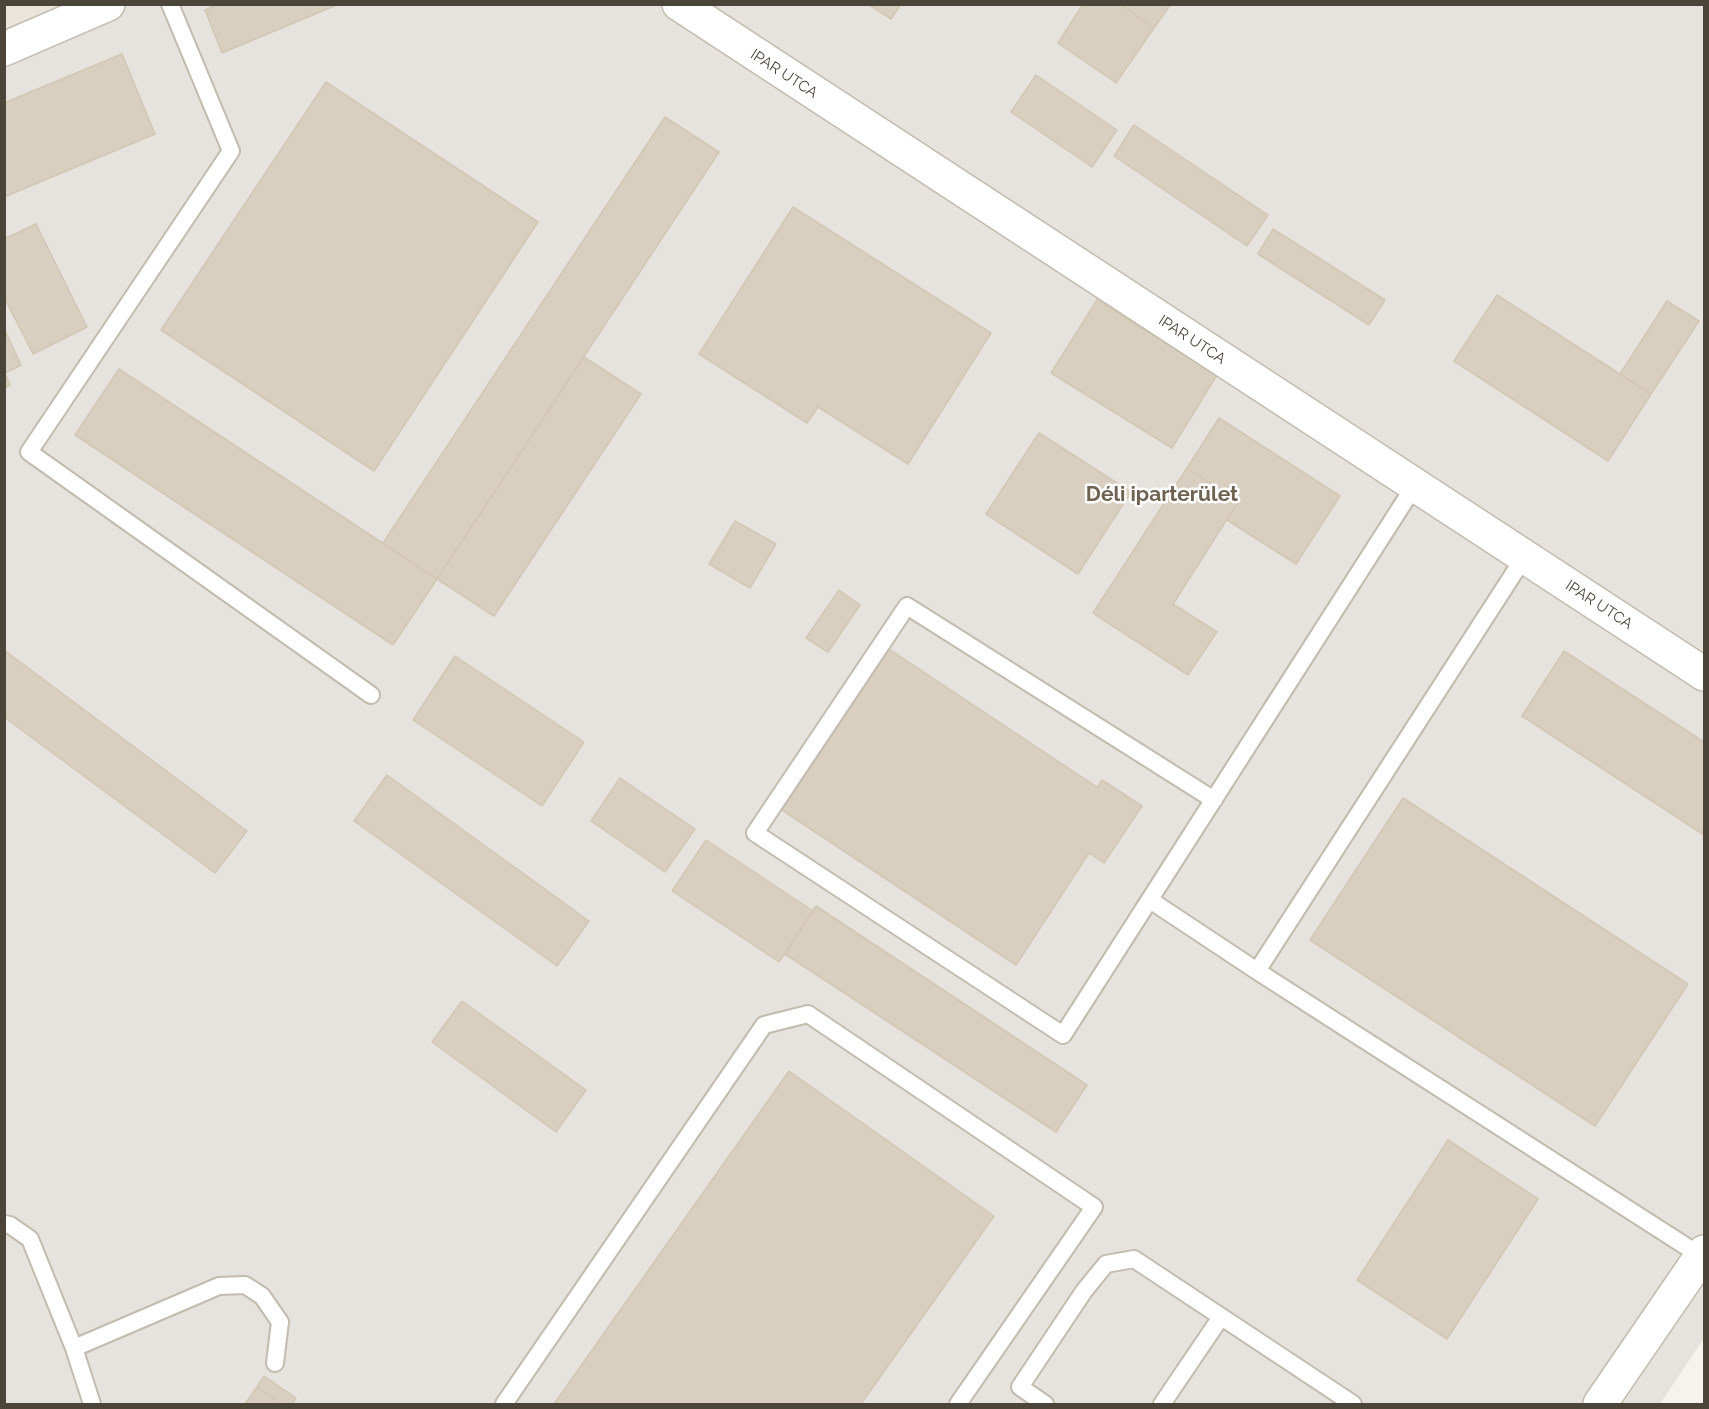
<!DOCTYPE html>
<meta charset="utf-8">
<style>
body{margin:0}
#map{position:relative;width:1709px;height:1409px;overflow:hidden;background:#f6f3ec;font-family:Raleway,sans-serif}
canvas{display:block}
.frame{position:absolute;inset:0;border:6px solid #4b4439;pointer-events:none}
</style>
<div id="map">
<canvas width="1709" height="1409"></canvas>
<div class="frame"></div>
</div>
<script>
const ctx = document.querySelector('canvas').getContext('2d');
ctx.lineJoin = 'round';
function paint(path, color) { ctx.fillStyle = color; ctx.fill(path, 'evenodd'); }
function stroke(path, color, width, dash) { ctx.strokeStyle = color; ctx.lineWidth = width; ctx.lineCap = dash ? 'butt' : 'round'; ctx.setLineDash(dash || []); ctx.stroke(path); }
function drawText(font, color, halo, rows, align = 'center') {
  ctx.font = font + ' Raleway,sans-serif'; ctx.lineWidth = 5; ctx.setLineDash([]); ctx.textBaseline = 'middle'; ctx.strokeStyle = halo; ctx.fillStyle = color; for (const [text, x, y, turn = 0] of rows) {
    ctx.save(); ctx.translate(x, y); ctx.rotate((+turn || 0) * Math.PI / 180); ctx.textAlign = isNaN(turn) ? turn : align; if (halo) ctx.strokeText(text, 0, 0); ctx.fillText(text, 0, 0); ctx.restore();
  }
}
const residential = new Path2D(`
 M 5,5 L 108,5 L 5,49 Z`);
const industrial = new Path2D(`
 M 108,4 L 1704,5 L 1704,1338 L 1660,1404 L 5,1404 L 4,49 Z`);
const building = new Path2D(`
 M 218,4 L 339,4 L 222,53 L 205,10 Z
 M 868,4 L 901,4 L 891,19 Z
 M 1083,4 L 1120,4 L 1154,28 L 1116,83 L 1058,43 Z
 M 1120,4 L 1171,4 L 1154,28 Z
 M 122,54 L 155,134 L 4,197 L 4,103 Z
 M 1036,75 L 1117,130 L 1092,167 L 1011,112 Z
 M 326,82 L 538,222 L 374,471 L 161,330 Z
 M 665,117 L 719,152 L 437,579 L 383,543 Z
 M 1134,125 L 1268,215 L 1247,246 L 1114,156 Z
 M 793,207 L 991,333 L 908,464 L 818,407 L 807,423 L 699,354 Z
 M 36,224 L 87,327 L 33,354 L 4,297 L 4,239 Z
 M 1273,229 L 1385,300 L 1369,325 L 1258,254 Z
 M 1497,295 L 1651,394 L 1608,461 L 1454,361 Z
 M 1097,300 L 1217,375 L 1172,448 L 1051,373 Z
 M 1667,301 L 1699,321 L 1651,394 L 1620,374 Z
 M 4,328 L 21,365 L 5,373 L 10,385 L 4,388 Z
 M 584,357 L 641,394 L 494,616 L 437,579 Z
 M 119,369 L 437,579 L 393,645 L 75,435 Z
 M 1219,418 L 1340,496 L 1296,564 L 1227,520 L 1238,502 L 1187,468 Z
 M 1039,433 L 1131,492 L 1078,574 L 986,514 Z
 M 1187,468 L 1238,502 L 1173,604 L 1217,632 L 1188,675 L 1093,613 Z
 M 735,521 L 776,544 L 750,588 L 709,564 Z
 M 839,590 L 860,605 L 828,652 L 806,638 Z
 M 889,649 L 1097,787 L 1102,780 L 1142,806 L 1104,863 L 1089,853 L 1016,965 L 782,810 Z
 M 4,650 L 247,831 L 215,873 L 4,717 Z
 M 1564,651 L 1704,742 L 1704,835 L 1522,716 Z
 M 455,656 L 584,742 L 542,806 L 413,720 Z
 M 387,775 L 589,921 L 557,966 L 354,821 Z
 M 620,778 L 695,829 L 665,872 L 591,821 Z
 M 1403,798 L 1688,984 L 1595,1126 L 1310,940 Z
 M 706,840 L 813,911 L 779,962 L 672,891 Z
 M 816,906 L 1087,1085 L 1056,1132 L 785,954 Z
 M 462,1001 L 586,1090 L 556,1132 L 432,1042 Z
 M 789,1071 L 994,1216 L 861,1404 L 554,1404 Z
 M 1448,1140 L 1538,1199 L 1447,1339 L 1357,1280 Z
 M 264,1376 L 296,1398 L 292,1404 L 281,1404 L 257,1387 Z
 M 257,1387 L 281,1404 L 245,1404 Z`);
const service = new Path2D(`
 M 170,4 L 231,151 L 29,452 L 371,695
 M 1525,556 L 1257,971 L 1701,1256
 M 1214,800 L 907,606 L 755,833 L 1063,1035 L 1415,485
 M 1150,900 L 1257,971
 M 4,1224 L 10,1225 L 30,1239 L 74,1348 L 92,1404
 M 74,1348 L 219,1286 L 245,1285 L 262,1296 L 280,1322 L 275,1363
 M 504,1404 L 764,1025 L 808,1014 L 1094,1207 L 958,1404
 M 1045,1404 L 1020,1387 L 1084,1291 L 1106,1264 L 1134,1259 L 1353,1404
 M 1162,1404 L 1221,1317`);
const tertiary = new Path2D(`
 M 679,4 L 1704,674
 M 4,49 L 108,4
 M 1600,1404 L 1704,1252`);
const streetNames = [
 ["IPAR UTCA",784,74,33],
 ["IPAR UTCA",1192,340,33],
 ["IPAR UTCA",1599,605,33]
];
const districtNames = [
 ["Déli iparterület",1162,495]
];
paint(residential, '#eae5da');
paint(industrial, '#e6e2dd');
paint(building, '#d8cfc1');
stroke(building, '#d3c7b4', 1.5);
stroke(service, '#c2bbae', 20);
stroke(tertiary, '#c2bbae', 36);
stroke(service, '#fff', 16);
stroke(tertiary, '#fff', 33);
drawText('15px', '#4b4439', '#fff', streetNames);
drawText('bold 21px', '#6e6250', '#fff', districtNames);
</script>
